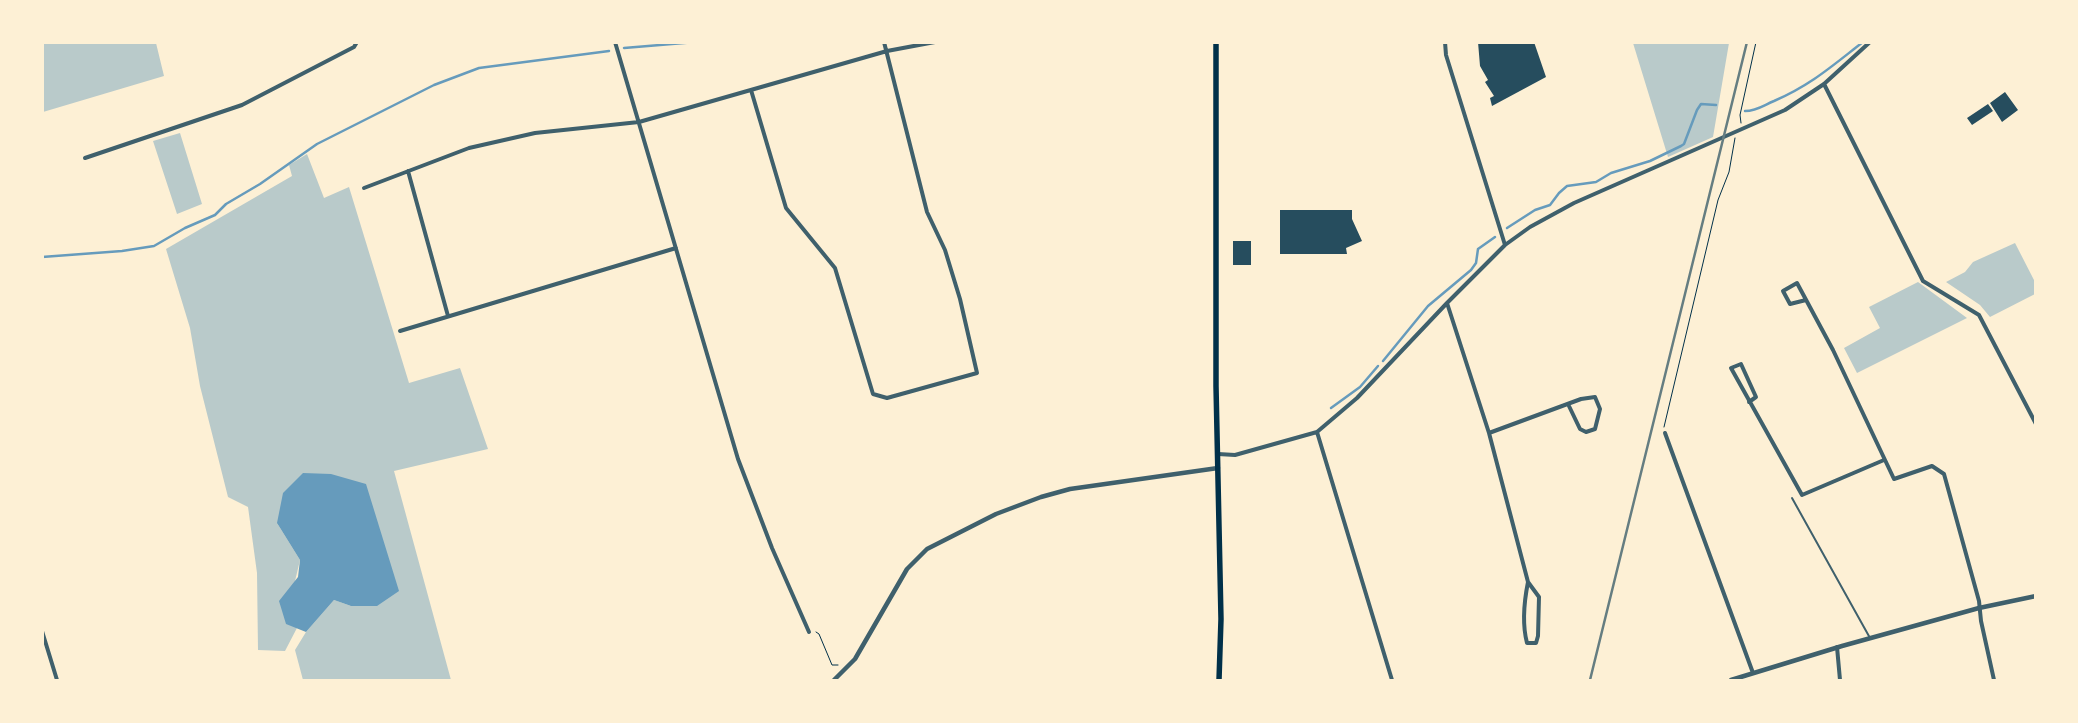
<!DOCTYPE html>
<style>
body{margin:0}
#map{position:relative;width:2078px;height:723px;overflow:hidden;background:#fdf0d5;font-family:"Public Sans",sans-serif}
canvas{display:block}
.frame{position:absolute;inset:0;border:44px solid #fdf0d5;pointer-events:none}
</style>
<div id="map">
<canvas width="2078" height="723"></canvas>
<div class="frame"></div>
</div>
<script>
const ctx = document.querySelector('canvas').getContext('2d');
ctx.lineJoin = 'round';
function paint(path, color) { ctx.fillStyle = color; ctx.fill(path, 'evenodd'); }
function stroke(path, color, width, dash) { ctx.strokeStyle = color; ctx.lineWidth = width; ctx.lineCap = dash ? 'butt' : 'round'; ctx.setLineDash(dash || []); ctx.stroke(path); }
const green = new Path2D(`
 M 43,42 L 156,43 L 164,76 L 43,112 Z
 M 1633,43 L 1729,43 L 1713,137 L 1668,157 Z
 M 180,133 L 202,204 L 177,214 L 153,141 Z
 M 307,154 L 324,198 L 349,187 L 409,383 L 460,368 L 488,449 L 394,471 L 451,680 L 303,680 L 295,650 L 306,632 L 334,600 L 351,606 L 277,523 L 300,560 L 291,598 L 298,626 L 285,651 L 258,650 L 257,573 L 248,507 L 228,497 L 200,386 L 190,328 L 166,249 L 292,176 L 289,165 Z
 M 2015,243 L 2035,282 L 2035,294 L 1990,317 L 1980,305 L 1946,282 L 1965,272 L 1973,262 Z
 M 1918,282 L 1967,318 L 1857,373 L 1844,348 L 1880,328 L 1869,307 Z`);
const water = new Path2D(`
 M 303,473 L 331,474 L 366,484 L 399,591 L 377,606 L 351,606 L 334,600 L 306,632 L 286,624 L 279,601 L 298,577 L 300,560 L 277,523 L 283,493 Z`);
const stream = new Path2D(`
 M 624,48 L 696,42
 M 1745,111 C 1757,111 1764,105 1774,101 C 1811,85 1832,66 1863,42
 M 1507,228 L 1535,210 L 1550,205 L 1559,193 L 1567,186 L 1596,182 L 1611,173 L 1650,161 L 1681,146 L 1684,144 L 1697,110 L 1701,104 L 1716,105
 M 42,257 L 122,251 L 154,246 L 185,228 L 215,215 L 226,204 L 260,184 L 317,144 L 434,85 L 479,68 L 609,51
 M 1383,361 L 1428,306 L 1471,270 L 1476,263 L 1478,249 L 1495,237
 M 1331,408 L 1360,387 L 1378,366`);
const building = new Path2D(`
 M 1478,42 L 1534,42 L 1546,77 L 1492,106 L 1490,98 L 1494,96 L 1485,82 L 1488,80 L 1480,66 Z
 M 2005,92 L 2018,110 L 2002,122 L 1990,103 Z
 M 1988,104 L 1993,111 L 1972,125 L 1967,118 Z
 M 1280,210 L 1352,210 L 1352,219 L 1362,241 L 1346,248 L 1347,254 L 1280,254 Z
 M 1233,241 L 1251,241 L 1251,265 L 1233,265 Z`);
const path = new Path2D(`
 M 1741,123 L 1740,115 L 1756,42
 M 1664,427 L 1718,200 L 1729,172 L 1735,138
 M 816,632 L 819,634 L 832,665 L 838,665`);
const service = new Path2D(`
 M 1792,498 L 1870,638`);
const minor = new Path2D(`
 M 615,42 L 738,459 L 772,548 L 809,632
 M 1445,42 L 1446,55 L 1505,245
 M 1824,84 L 1923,281 L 1979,315 L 2036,424
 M 751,90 L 786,208 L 835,268 L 873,394 L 887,398 L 977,373 L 960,299 L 945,250 L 927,212 L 884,42
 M 85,158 L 242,105 L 354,47 L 357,42
 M 408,171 L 448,316
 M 364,188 L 469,148 L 535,133 L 639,122 L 887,51 L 935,42
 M 1806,300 L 1790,304 L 1783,291 L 1797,283 L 1833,350 L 1894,479 L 1932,466 L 1944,474 L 1979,601 L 1981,621 L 1994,680
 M 1447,303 L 1489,433 L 1528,582 C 1524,602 1522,624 1527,643 L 1536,643 L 1538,636 L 1539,597 L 1528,582
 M 400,331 L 676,248
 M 1749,402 L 1756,397 L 1741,364 L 1731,368 L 1802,495 L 1884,460
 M 1317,432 L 1392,680
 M 1489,433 L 1581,399 L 1595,397 L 1600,409 L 1595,429 L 1586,432 L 1580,429 L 1568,404
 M 1665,433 L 1753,673
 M 1218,454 L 1235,455 L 1317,432 L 1357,398 L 1447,303 L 1505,245 L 1530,227 L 1574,203 L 1785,110 L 1824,84 L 1870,42
 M 42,631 L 57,680
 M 1837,647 L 1840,680`);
const tertiary = new Path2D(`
 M 834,680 L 855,659 L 907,569 L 927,549 L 996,514 L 1041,497 L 1070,489 L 1218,468
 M 1731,680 L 1842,646 L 1979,608 L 2036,596`);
const primary = new Path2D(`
 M 1216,42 L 1216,386 L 1221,619 L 1219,680`);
const rail = new Path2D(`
 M 1590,680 L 1747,42`);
paint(green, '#b9caca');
paint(water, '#669bbc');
stroke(stream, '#669bbc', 2.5);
paint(building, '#264d5e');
stroke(path, '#003049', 1);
stroke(service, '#3f606c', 2);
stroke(minor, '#3f606c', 4);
stroke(tertiary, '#3f606c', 4.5);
stroke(primary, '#003049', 5.5);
stroke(rail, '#657d81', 2.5);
</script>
